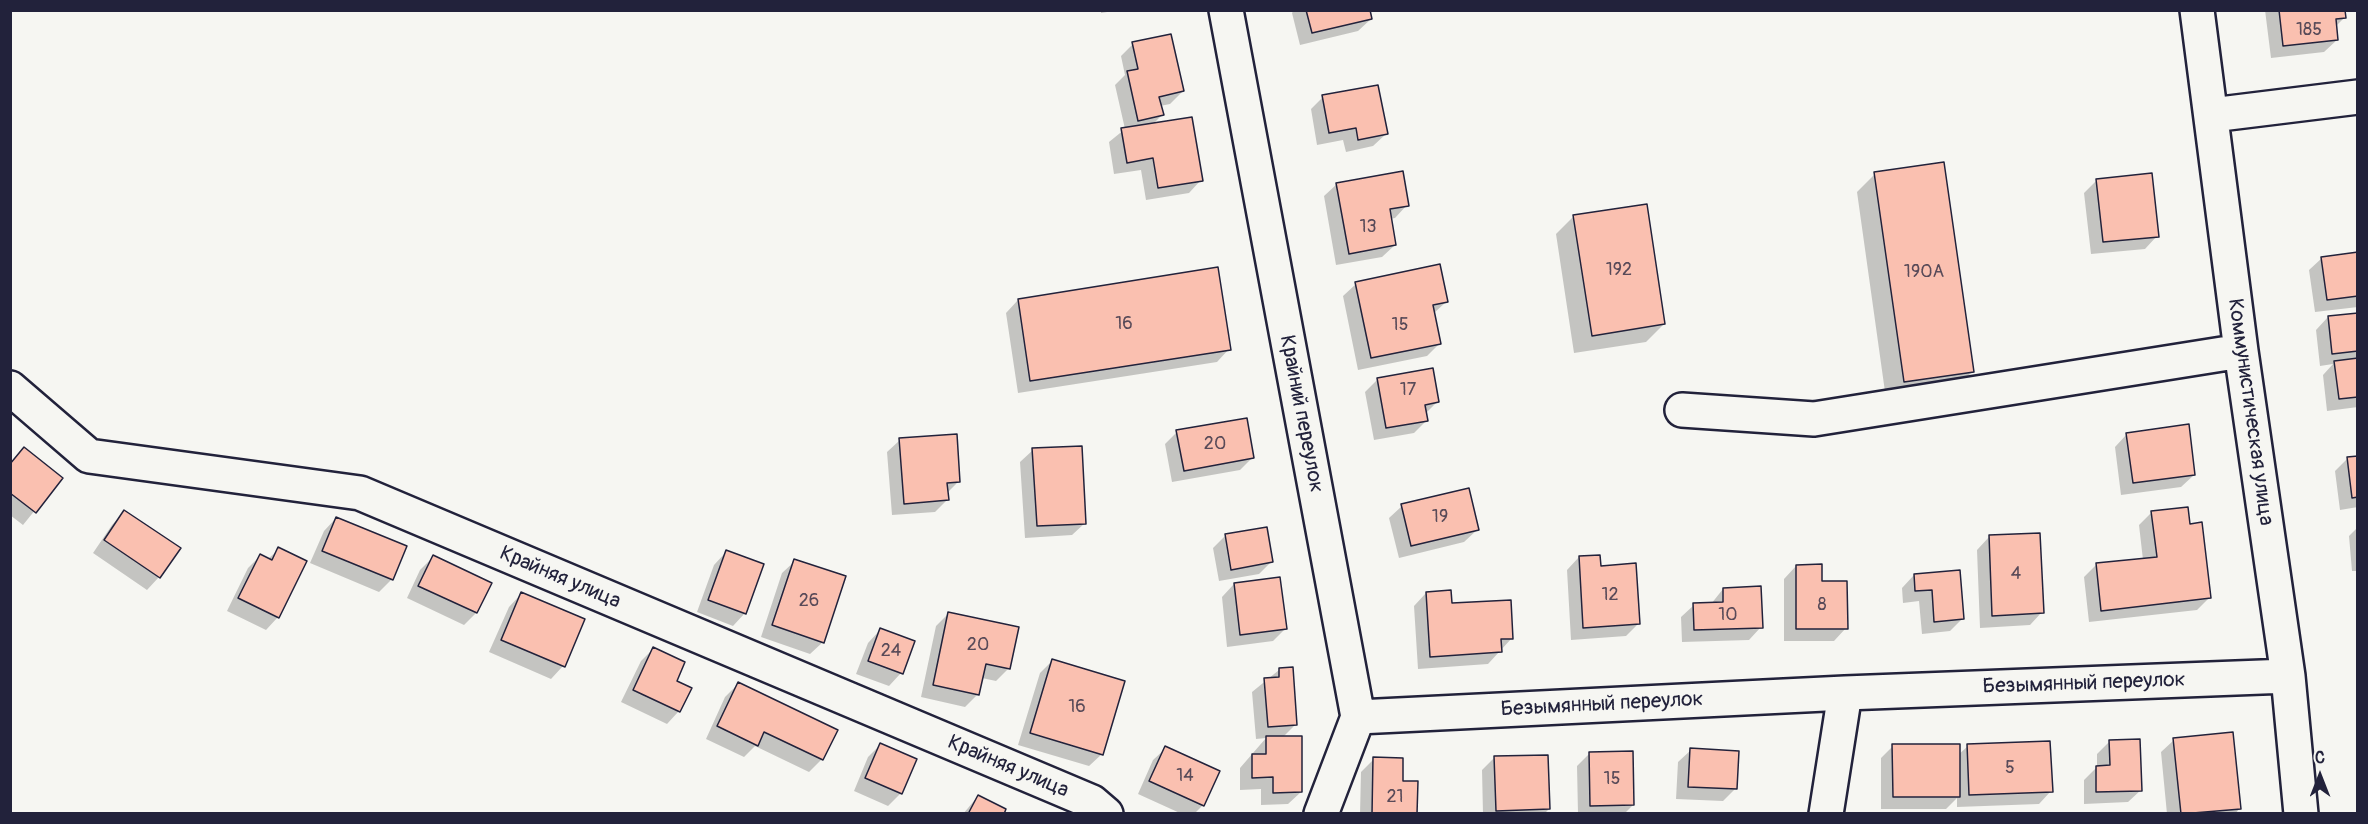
<!DOCTYPE html>
<meta charset="utf-8">
<style>
body{margin:0}
#map{position:relative;width:2368px;height:824px;overflow:hidden;background:#f6f6f2;font-family:Pangolin,sans-serif}
canvas{display:block}
.frame{position:absolute;inset:0;border:12px solid #22223b;pointer-events:none}
.north{position:absolute;left:2290px;top:746px;width:60px;height:60px;-webkit-text-stroke:4px #f6f6f2;paint-order:stroke;rotate:0deg;font-size:16px;font-weight:700;line-height:24px;text-align:center;color:#22223b}
.north::after{content:'';display:block;margin:auto;width:21px;height:27px;background:#22223b;clip-path:polygon(50% 0,100% 100%,50% 72%,0 100%)}
</style>
<div id="map">
<canvas width="2368" height="824"></canvas>
<div class="frame"></div>
<div class="north">С</div>
</div>
<script>
const ctx = document.querySelector('canvas').getContext('2d');
ctx.lineJoin = 'round';
function paint(path, color) { ctx.fillStyle = color; ctx.fill(path, 'evenodd'); }
function stroke(path, color, width, dash) { ctx.strokeStyle = color; ctx.lineWidth = width; ctx.lineCap = dash ? 'butt' : 'round'; ctx.setLineDash(dash || []); ctx.stroke(path); }
function drawText(font, color, halo, rows, align = 'center') {
  ctx.font = font + ' Pangolin,sans-serif'; ctx.lineWidth = 4.5; ctx.setLineDash([]); ctx.textBaseline = 'middle'; ctx.strokeStyle = halo; ctx.fillStyle = color; for (const [text, x, y, turn = 0] of rows) {
    ctx.save(); ctx.translate(x, y); ctx.rotate((+turn || 0) * Math.PI / 180); ctx.textAlign = isNaN(turn) ? turn : align; if (halo) ctx.strokeText(text, 0, 0); ctx.fillText(text, 0, 0); ctx.restore();
  }
}
const shadow = new Path2D(`
 M 1101,10 L 1120,10 L 1101,13 Z
 M 1294,10 L 1369,10 L 1371,19 L 1358,31 L 1300,45 L 1292,13 Z
 M 2265,10 L 2344,10 L 2345,17 L 2335,27 L 2337,40 L 2324,52 L 2271,58 Z
 M 1133,44 L 1183,91 L 1170,104 L 1160,106 L 1162,115 L 1152,125 L 1201,180 L 1189,193 L 1146,200 L 1141,170 L 1114,174 L 1109,142 L 1125,129 L 1115,85 L 1125,75 L 1121,56 Z
 M 1323,97 L 1386,134 L 1373,146 L 1346,152 L 1343,140 L 1317,145 L 1311,109 Z
 M 1875,174 L 1972,372 L 1954,390 L 1886,399 L 1857,192 Z
 M 2097,180 L 2157,236 L 2145,249 L 2091,254 L 2084,193 Z
 M 1337,184 L 1407,205 L 1395,218 L 1390,219 L 1395,245 L 1382,257 L 1336,265 L 1324,196 Z
 M 1574,216 L 1664,324 L 1646,342 L 1574,353 L 1556,234 Z
 M 2358,254 L 2358,307 L 2315,312 L 2309,270 L 2322,258 Z
 M 1356,284 L 1446,302 L 1433,314 L 1439,344 L 1427,356 L 1358,370 L 1343,296 Z
 M 1018,300 L 1229,349 L 1217,362 L 1018,393 L 1006,313 Z
 M 2358,314 L 2358,407 L 2327,411 L 2323,375 L 2333,364 L 2320,366 L 2316,330 L 2328,317 Z
 M 1378,379 L 1438,401 L 1425,414 L 1426,421 L 1414,433 L 1374,440 L 1365,392 Z
 M 1177,432 L 1252,458 L 1240,470 L 1172,482 L 1165,444 Z
 M 2127,434 L 2194,475 L 2181,487 L 2121,495 L 2115,447 Z
 M 900,440 L 959,481 L 947,493 L 947,500 L 935,512 L 892,515 L 887,452 Z
 M 24,449 L 61,478 L 23,525 L 10,515 L 10,463 Z
 M 1033,450 L 1085,523 L 1072,535 L 1025,538 L 1020,462 Z
 M 2358,458 L 2358,507 L 2340,510 L 2335,471 L 2347,459 Z
 M 1402,506 L 1477,530 L 1464,542 L 1399,558 L 1389,518 Z
 M 124,512 L 159,577 L 147,590 L 93,553 L 112,525 Z
 M 2152,512 L 2189,525 L 2210,597 L 2197,610 L 2089,622 L 2084,577 L 2096,565 L 2143,560 L 2139,525 Z
 M 336,518 L 405,547 L 391,580 L 379,592 L 310,563 L 324,531 Z
 M 2358,527 L 2358,571 L 2352,571 L 2349,536 Z
 M 1226,535 L 1271,562 L 1259,574 L 1219,581 L 1213,548 Z
 M 1989,537 L 2042,612 L 2030,625 L 1980,628 L 1977,550 Z
 M 279,549 L 278,617 L 266,630 L 227,611 L 248,568 L 260,556 L 268,559 Z
 M 726,552 L 745,613 L 733,626 L 697,612 L 714,565 Z
 M 433,557 L 476,613 L 464,625 L 407,598 L 420,570 Z
 M 1579,557 L 1599,567 L 1638,624 L 1626,636 L 1571,640 L 1567,570 Z
 M 795,561 L 823,642 L 810,654 L 761,637 L 782,573 Z
 M 1796,566 L 1820,583 L 1846,628 L 1834,641 L 1784,641 L 1784,579 Z
 M 1959,572 L 1962,619 L 1950,631 L 1922,634 L 1919,601 L 1903,603 L 1902,588 L 1914,575 Z
 M 1234,584 L 1285,629 L 1273,641 L 1227,647 L 1222,597 Z
 M 1723,589 L 1761,627 L 1749,640 L 1682,642 L 1681,617 L 1694,605 L 1711,604 Z
 M 1426,593 L 1450,605 L 1512,638 L 1488,664 L 1418,669 L 1414,606 Z
 M 521,594 L 563,666 L 551,679 L 489,652 L 509,607 Z
 M 949,613 L 1009,668 L 996,681 L 982,678 L 978,694 L 965,707 L 921,697 L 936,626 Z
 M 880,630 L 901,673 L 889,686 L 856,674 L 868,643 Z
 M 653,649 L 675,682 L 679,711 L 667,724 L 621,702 L 641,661 Z
 M 1052,661 L 1102,754 L 1089,766 L 1018,745 L 1040,673 Z
 M 1279,670 L 1296,724 L 1282,738 L 1301,792 L 1288,804 L 1261,805 L 1261,789 L 1240,790 L 1240,768 L 1266,738 L 1256,739 L 1252,692 Z
 M 738,684 L 822,759 L 809,772 L 755,746 L 744,757 L 706,739 L 725,697 Z
 M 2174,740 L 2240,808 L 2235,814 L 2167,814 L 2161,752 Z
 M 2109,742 L 2141,790 L 2128,802 L 2084,804 L 2084,780 L 2097,767 L 2097,754 Z
 M 881,744 L 901,793 L 888,806 L 854,791 L 868,757 Z
 M 1893,746 L 1958,755 L 1968,746 L 2051,791 L 2039,804 L 1957,807 L 1957,798 L 1946,809 L 1881,809 L 1881,758 Z
 M 1166,748 L 1203,805 L 1194,814 L 1182,814 L 1138,794 L 1153,760 Z
 M 1691,750 L 1736,788 L 1723,801 L 1676,799 L 1678,762 Z
 M 1589,754 L 1633,805 L 1624,814 L 1578,814 L 1577,766 Z
 M 1494,758 L 1549,809 L 1544,814 L 1483,814 L 1482,770 Z
 M 1374,759 L 1401,782 L 1416,814 L 1360,814 L 1361,772 Z
 M 978,796 L 1002,814 L 963,814 Z`);
const building = new Path2D(`
 M 1306,10 L 1370,10 L 1372,19 L 1312,33 Z
 M 2279,10 L 2345,10 L 2346,18 L 2336,19 L 2338,40 L 2283,46 Z
 M 1171,34 L 1184,91 L 1159,97 L 1164,115 L 1138,121 L 1127,71 L 1138,69 L 1132,42 Z
 M 1378,85 L 1388,134 L 1358,140 L 1356,128 L 1329,133 L 1322,95 Z
 M 1192,117 L 1203,181 L 1158,188 L 1153,158 L 1127,163 L 1121,128 Z
 M 1944,162 L 1974,372 L 1904,382 L 1874,172 Z
 M 1403,171 L 1409,206 L 1390,209 L 1396,245 L 1349,254 L 1336,183 Z
 M 2152,173 L 2159,237 L 2103,242 L 2096,179 Z
 M 1647,204 L 1665,324 L 1592,336 L 1573,215 Z
 M 2358,252 L 2358,296 L 2327,300 L 2321,257 Z
 M 1440,264 L 1448,302 L 1433,305 L 1441,344 L 1371,358 L 1355,282 Z
 M 1218,267 L 1231,350 L 1030,381 L 1018,299 Z
 M 2358,313 L 2358,351 L 2332,354 L 2328,316 Z
 M 2358,358 L 2358,397 L 2339,399 L 2334,361 Z
 M 1433,368 L 1439,402 L 1425,405 L 1428,421 L 1386,428 L 1377,378 Z
 M 1247,418 L 1254,458 L 1184,471 L 1176,430 Z
 M 2189,424 L 2195,475 L 2133,483 L 2126,433 Z
 M 957,434 L 960,482 L 947,483 L 949,500 L 904,504 L 899,438 Z
 M 1082,446 L 1086,524 L 1037,526 L 1032,448 Z
 M 24,447 L 63,478 L 36,513 L 10,493 L 10,464 Z
 M 2358,456 L 2358,497 L 2352,498 L 2347,457 Z
 M 1469,488 L 1479,530 L 1411,546 L 1401,504 Z
 M 2188,507 L 2190,524 L 2202,522 L 2211,598 L 2101,611 L 2096,563 L 2157,557 L 2151,511 Z
 M 124,510 L 181,548 L 160,578 L 104,540 Z
 M 336,517 L 407,546 L 393,580 L 322,551 Z
 M 1267,527 L 1273,562 L 1231,570 L 1225,534 Z
 M 2040,533 L 2044,613 L 1992,616 L 1989,535 Z
 M 278,547 L 307,561 L 279,618 L 238,598 L 260,554 L 272,560 Z
 M 726,550 L 764,564 L 746,614 L 708,600 Z
 M 433,555 L 492,583 L 477,613 L 418,586 Z
 M 1600,555 L 1601,566 L 1636,563 L 1640,624 L 1583,628 L 1579,556 Z
 M 794,559 L 846,576 L 824,643 L 772,625 Z
 M 1822,564 L 1822,581 L 1847,581 L 1848,629 L 1796,629 L 1796,565 Z
 M 1960,570 L 1964,619 L 1934,622 L 1932,590 L 1915,591 L 1914,574 Z
 M 1280,577 L 1287,629 L 1240,635 L 1234,583 Z
 M 1761,586 L 1763,628 L 1694,630 L 1693,603 L 1723,602 L 1723,588 Z
 M 1451,590 L 1452,603 L 1511,600 L 1513,639 L 1501,639 L 1502,652 L 1430,657 L 1426,592 Z
 M 521,592 L 585,619 L 565,667 L 501,640 Z
 M 948,612 L 1019,627 L 1010,669 L 986,664 L 979,695 L 933,685 Z
 M 880,628 L 915,641 L 903,674 L 868,661 Z
 M 653,647 L 685,662 L 677,681 L 692,688 L 680,712 L 633,690 Z
 M 1052,659 L 1125,681 L 1103,755 L 1030,733 Z
 M 1293,667 L 1297,725 L 1268,727 L 1264,678 L 1279,677 L 1279,668 Z
 M 738,682 L 838,730 L 823,760 L 764,732 L 758,746 L 717,726 Z
 M 2233,732 L 2241,809 L 2181,814 L 2173,738 Z
 M 1266,736 L 1302,736 L 1302,792 L 1273,793 L 1273,777 L 1252,778 L 1252,754 L 1266,754 Z
 M 2140,739 L 2142,791 L 2096,792 L 2096,766 L 2110,765 L 2109,740 Z
 M 2050,741 L 2053,792 L 1969,795 L 1967,744 Z
 M 880,743 L 917,759 L 902,794 L 865,778 Z
 M 1892,744 L 1960,744 L 1960,797 L 1893,797 Z
 M 1165,746 L 1220,771 L 1204,806 L 1149,781 Z
 M 1690,748 L 1739,751 L 1737,789 L 1688,787 Z
 M 1633,751 L 1634,805 L 1590,806 L 1589,752 Z
 M 1548,755 L 1550,809 L 1496,811 L 1494,756 Z
 M 1373,757 L 1403,758 L 1403,781 L 1418,781 L 1417,814 L 1372,814 Z
 M 978,795 L 1006,809 L 1004,814 L 968,814 Z`);
const minor = new Path2D(`
 M 1226,10 L 1358,717 L 1321,814
 M 2197,10 L 2241,351 L 2288,676 L 2301,814
 M 2212,115 L 2358,97
 M 10,388 L 89,456 L 360,493 L 1092,802 L 1106,814
 M 1682,410 L 1814,419 L 2241,351
 M 1358,717 L 1845,693 L 2288,676
 M 1826,814 L 1845,693`);
const numberNames = [
 ["185",2309,30],
 ["13",1368,227],
 ["192",1619,270],
 ["190А",1924,272],
 ["16",1124,324],
 ["15",1400,325],
 ["17",1408,390],
 ["20",1215,444],
 ["19",1440,517],
 ["4",2016,574],
 ["12",1610,595],
 ["26",809,601],
 ["8",1822,605],
 ["10",1728,615],
 ["20",978,645],
 ["24",891,651],
 ["16",1077,707],
 ["5",2010,768],
 ["14",1185,776],
 ["15",1612,779],
 ["21",1395,797]
];
const streetNames = [
 ["Коммунистическая улица",2250,412,82],
 ["Крайний переулок",1301,414,79],
 ["Крайняя улица",560,578,23],
 ["Безымянный переулок",2084,684,-2],
 ["Безымянный переулок",1602,705,-3],
 ["Крайняя улица",1008,767,23]
];
paint(shadow, '#0003');
paint(building, '#fac0b0');
stroke(building, '#22223b', 1.5);
stroke(minor, '#22223b', 38);
stroke(minor, '#f6f6f2', 33);
drawText('18px', '#584a58', null, numberNames);
drawText('21px', '#22223b', '#f6f6f2', streetNames);
</script>
